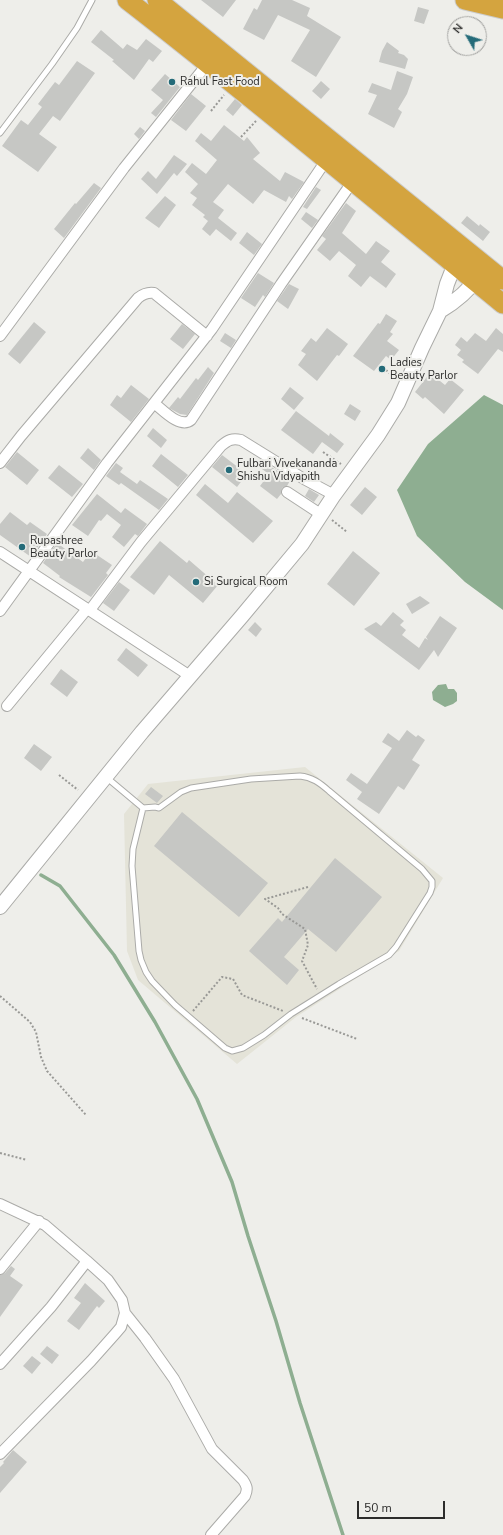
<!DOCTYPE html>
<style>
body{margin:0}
#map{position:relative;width:503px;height:1535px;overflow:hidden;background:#eeeeea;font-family:"Nunito Sans",sans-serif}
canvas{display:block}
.north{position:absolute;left:447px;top:16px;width:40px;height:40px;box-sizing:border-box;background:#eeeeea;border:1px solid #a0a09e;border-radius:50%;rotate:309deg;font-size:11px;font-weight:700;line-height:16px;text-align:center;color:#2c2c2b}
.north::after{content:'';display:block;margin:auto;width:14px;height:18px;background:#246b79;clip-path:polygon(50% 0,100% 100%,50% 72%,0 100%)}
.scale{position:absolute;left:357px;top:1501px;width:88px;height:18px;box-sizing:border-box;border:2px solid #2c2c2b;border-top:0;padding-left:5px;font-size:12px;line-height:14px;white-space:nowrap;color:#2c2c2b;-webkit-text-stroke:3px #eeeeea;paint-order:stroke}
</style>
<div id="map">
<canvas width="503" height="1535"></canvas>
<div class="north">N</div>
<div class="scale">50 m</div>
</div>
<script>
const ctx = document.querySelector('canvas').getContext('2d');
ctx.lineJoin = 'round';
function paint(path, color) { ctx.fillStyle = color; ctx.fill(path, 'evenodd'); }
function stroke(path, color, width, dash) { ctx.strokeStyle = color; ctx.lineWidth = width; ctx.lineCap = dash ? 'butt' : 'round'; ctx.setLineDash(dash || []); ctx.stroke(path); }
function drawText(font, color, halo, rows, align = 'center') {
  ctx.font = font + ' "Nunito Sans",sans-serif'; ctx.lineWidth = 4; ctx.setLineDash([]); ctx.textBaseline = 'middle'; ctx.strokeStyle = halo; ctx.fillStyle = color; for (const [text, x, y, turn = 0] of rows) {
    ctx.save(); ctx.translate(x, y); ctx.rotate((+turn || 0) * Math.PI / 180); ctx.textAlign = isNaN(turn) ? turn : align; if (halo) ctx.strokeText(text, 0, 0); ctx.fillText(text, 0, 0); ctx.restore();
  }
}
const built = new Path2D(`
 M 305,767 L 443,878 L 399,951 L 296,1017 L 237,1064 L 138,980 L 127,951 L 124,814 L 148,784 Z`);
const water = new Path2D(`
 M 484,395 L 503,405 L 503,610 L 465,582 L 417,536 L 397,490 L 428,444 Z
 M 446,684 L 448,689 L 454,689 L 457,693 L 457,701 L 453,704 L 445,707 L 433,700 L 432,692 L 438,685 Z`);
const stream = new Path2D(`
 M 41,875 L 60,886 L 114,955 L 155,1022 L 197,1099 L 232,1182 L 248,1236 L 276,1321 L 300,1403 L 343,1535`);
const building = new Path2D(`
 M 201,0 L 236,0 L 223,17 Z
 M 262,0 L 292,0 L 310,8 L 307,16 L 341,37 L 316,77 L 291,61 L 310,30 L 278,15 L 264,40 L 243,29 L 254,8 L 257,10 Z
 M 418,7 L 429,10 L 424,24 L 414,21 Z
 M 101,30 L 123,49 L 127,44 L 137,50 L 146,39 L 162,51 L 153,62 L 149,59 L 134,80 L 112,61 L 114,60 L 91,42 Z
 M 387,42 L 399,51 L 398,53 L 404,55 L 408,59 L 405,69 L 379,62 L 382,51 Z
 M 77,61 L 95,73 L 60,121 L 53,116 L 39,134 L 57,147 L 38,172 L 2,146 L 21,120 L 28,125 L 42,107 L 38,104 L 55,82 L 59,85 Z
 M 397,71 L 413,77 L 407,94 L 398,109 L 402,112 L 394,128 L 368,114 L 377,95 L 368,92 L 372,83 L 391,90 Z
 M 165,74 L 180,87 L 156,117 L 151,113 L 163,100 L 151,90 Z
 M 321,81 L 330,89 L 321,99 L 312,91 Z
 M 191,94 L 206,106 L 186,131 L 171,120 Z
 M 235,99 L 242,105 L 233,116 L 226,110 Z
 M 224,125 L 244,141 L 247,137 L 260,153 L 253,159 L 280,181 L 285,172 L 304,182 L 292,199 L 289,196 L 286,202 L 264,190 L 253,204 L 228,184 L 213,202 L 224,210 L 218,218 L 237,233 L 231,241 L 216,229 L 210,236 L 202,229 L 208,221 L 203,217 L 205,215 L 192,205 L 197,198 L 190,193 L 198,184 L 185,172 L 192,163 L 206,174 L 217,160 L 195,141 L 201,133 L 211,141 Z
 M 140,127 L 145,131 L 139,139 L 134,134 Z
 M 174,155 L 187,164 L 177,176 L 174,173 L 157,194 L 141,179 L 148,171 L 156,179 Z
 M 94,183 L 101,188 L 64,238 L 54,229 L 75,203 L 76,204 Z
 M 316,187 L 321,190 L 307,209 L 303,207 Z
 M 165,196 L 176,205 L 159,228 L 145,218 Z
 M 346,203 L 356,211 L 342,233 L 366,254 L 376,241 L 390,251 L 381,262 L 396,274 L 386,288 L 370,276 L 361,287 L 348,276 L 356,265 L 339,251 L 330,261 L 317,250 L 326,239 L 322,236 Z
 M 306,212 L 318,220 L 312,228 L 301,219 Z
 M 467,216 L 479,226 L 480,224 L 490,232 L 483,241 L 461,223 Z
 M 247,232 L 262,244 L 254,255 L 239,243 Z
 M 258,273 L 274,283 L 265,297 L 263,295 L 255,307 L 241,298 Z
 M 289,284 L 299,289 L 288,309 L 277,301 Z
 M 386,314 L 397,321 L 390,332 L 393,334 L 387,341 L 399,350 L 391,360 L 386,356 L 374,371 L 353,356 L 378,323 L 380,324 Z
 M 34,322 L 46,332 L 20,364 L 8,354 Z
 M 182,324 L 195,334 L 183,349 L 170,339 Z
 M 327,328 L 348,344 L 339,356 L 337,355 L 317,381 L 298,365 L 306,354 L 301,351 L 311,338 L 316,342 Z
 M 496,328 L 503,334 L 503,352 L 498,349 L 478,374 L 462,362 L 464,360 L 457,355 L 461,350 L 455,345 L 461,337 L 467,342 L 475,333 L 486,341 Z
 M 225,333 L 236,340 L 231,348 L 220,341 Z
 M 208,367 L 214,373 L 187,415 L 180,414 L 169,408 L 178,397 L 180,399 L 196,378 L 198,380 Z
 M 430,373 L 445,385 L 450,379 L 464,390 L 444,414 L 425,397 L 423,399 L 415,392 Z
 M 131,385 L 149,399 L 131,422 L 110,405 L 117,395 L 121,398 Z
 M 290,387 L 304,398 L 294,410 L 281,399 Z
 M 350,404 L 361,411 L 355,421 L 344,414 Z
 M 296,411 L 329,436 L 330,433 L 344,444 L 337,453 L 322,442 L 313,454 L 281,430 Z
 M 153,428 L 167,440 L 161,448 L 147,436 Z
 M 88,448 L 101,460 L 94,470 L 80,458 Z
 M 17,452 L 39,470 L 27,485 L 5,467 Z
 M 161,454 L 188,475 L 178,487 L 152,466 Z
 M 222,455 L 247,474 L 237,487 L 212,467 Z
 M 263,462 L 291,479 L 287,486 L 282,488 L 281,494 L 277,499 L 260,486 L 269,474 L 259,467 Z
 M 116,463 L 123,468 L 120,472 L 137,484 L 140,480 L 168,499 L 159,510 L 121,483 L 119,485 L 106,476 Z
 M 59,465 L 83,484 L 72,497 L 48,478 Z
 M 205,484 L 228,503 L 237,492 L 273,521 L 253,543 L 196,495 Z
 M 365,487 L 377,497 L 362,515 L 350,505 Z
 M 309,489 L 319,495 L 314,502 L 305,496 Z
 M 97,494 L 121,513 L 125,508 L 147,524 L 138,536 L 135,534 L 124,547 L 112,537 L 121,525 L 107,514 L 101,521 L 99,520 L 88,536 L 72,525 Z
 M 10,512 L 27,525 L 30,522 L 47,534 L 31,557 L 0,535 L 0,524 Z
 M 160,541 L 187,563 L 189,560 L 218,585 L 203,603 L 169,575 L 154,595 L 130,577 Z
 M 57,543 L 83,562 L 91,551 L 112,565 L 106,573 L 108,575 L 91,597 L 59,577 L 60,576 L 43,563 Z
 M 353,551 L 380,573 L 354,606 L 327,584 Z
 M 119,582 L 130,590 L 114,611 L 103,603 Z
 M 420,596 L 430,603 L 412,614 L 406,604 Z
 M 393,612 L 404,621 L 400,625 L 406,630 L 402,635 L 419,648 L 425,638 L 428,640 L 426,637 L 440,616 L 457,628 L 438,657 L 434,650 L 419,670 L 364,629 L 376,622 L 381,626 Z
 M 255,622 L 262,629 L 256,637 L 248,630 Z
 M 126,648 L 148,665 L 138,677 L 117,660 Z
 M 61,669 L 78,682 L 67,697 L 50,684 Z
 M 407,730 L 416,737 L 418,735 L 425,740 L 412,760 L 420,765 L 404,790 L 398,786 L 379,814 L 357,799 L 362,792 L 346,780 L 351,773 L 367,784 L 392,748 L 382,742 L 388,733 L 399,741 Z
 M 34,744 L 52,757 L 41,771 L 24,758 Z
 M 151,787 L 163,796 L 157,803 L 145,794 Z
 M 182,812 L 268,883 L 239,917 L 154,846 Z
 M 335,858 L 382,897 L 336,952 L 308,929 L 284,957 L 299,970 L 287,985 L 249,951 L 278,918 L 282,922 Z
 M 11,1266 L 15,1269 L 10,1276 L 23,1285 L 0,1317 L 0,1275 L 5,1273 Z
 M 85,1283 L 105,1301 L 99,1308 L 97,1306 L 79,1330 L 67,1321 L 81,1303 L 74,1298 Z
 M 47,1346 L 59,1355 L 52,1364 L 40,1354 Z
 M 32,1356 L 41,1363 L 32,1374 L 23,1366 Z
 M 13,1450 L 27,1462 L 0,1493 L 0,1467 L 4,1463 L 3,1462 Z`);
const path = new Path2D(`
 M 211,111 L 224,95
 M 241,137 L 256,121
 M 386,370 L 395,378
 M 323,452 L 341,464
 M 332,520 L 347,532
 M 59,775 L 78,790
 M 308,887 L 265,899 L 278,908 L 282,914 L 305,929 L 308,945 L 302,961 L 317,989
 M 0,996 L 30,1022 L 36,1032 L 41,1057 L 47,1071 L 86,1115
 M 193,1011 L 222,977 L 233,979 L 242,995 L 283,1011
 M 302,1018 L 357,1039
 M 0,1153 L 27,1160`);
const lane = new Path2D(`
 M 0,133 L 52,64 L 77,28 L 92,0
 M 106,777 L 143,808 L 133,849 L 132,866 L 139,951 L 141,960 L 146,972 L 152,981 L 175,1005 L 225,1048 L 232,1051 L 243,1048 L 264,1035 L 291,1014 L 339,984 L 389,955 L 396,947 L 430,893 L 432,887 L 432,881 L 422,869 L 329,791 C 320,783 312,777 300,776 L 251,779 L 191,788 L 181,792 L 159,808 L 155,807 L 143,808`);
const street = new Path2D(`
 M 0,336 L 124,168 L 208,63
 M 154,403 C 163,410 180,429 191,420 L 281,284 L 353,181
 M 0,463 L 21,436 L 138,298 C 143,294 147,292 154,293 L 207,336
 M 287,492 L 322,515
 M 0,552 L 190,676
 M 90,610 L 141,542 L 221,446 C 228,440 232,438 241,440 L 304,479 L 334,495
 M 0,611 L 107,463 L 212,329 L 327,159
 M 7,706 L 87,609
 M 0,1204 L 45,1225 L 87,1261 L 108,1280 L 122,1300 L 125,1313 L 121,1327 L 115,1334 L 91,1361 L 0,1454
 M 0,1269 L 39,1221
 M 125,1313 L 145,1338 L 174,1379 L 212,1449 L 243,1480 C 247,1486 248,1489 245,1496 L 211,1535
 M 0,1364 L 51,1307 L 87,1261`);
const secondary = new Path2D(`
 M 440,311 C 457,301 470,289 481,274
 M 0,907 L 142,732 L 242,616 L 302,544 L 334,495 L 378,435 L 398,403 L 422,348 L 440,311 L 447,284 L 454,266 L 460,258`);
const highway = new Path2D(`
 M 127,0 C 255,99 378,203 503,304
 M 157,0 L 503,280
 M 465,0 L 503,9`);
const markers = [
 [172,82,4,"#246b79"],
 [382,369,4,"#246b79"],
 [229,470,4,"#246b79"],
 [22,547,4,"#246b79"],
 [196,582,4,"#246b79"]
];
const poiNames = [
 ["Rahul Fast Food",180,82],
 ["Ladies",390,363],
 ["Beauty Parlor",390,376],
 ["Fulbari Vivekananda",237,464],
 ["Shishu Vidyapith",237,477],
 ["Rupashree",30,541],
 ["Beauty Parlor",30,554],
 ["Si Surgical Room",204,582]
];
paint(built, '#e4e3d8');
paint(water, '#8eae91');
stroke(stream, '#8eae91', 3.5);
paint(building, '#c6c7c4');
stroke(lane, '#ababa8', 7);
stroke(street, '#ababa8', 12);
stroke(secondary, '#ababa8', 16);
stroke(highway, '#ccc', 21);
stroke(path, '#999996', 2, [2, 2]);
stroke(lane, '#fff', 5);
stroke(street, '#fff', 10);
stroke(secondary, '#fff', 14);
stroke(highway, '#d4a43f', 19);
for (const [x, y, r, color] of markers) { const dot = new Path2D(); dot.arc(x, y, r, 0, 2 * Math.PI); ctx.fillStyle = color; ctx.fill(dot); stroke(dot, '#eeeeea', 1.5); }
drawText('11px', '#2c2c2b', '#eeeeea', poiNames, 'left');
</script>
